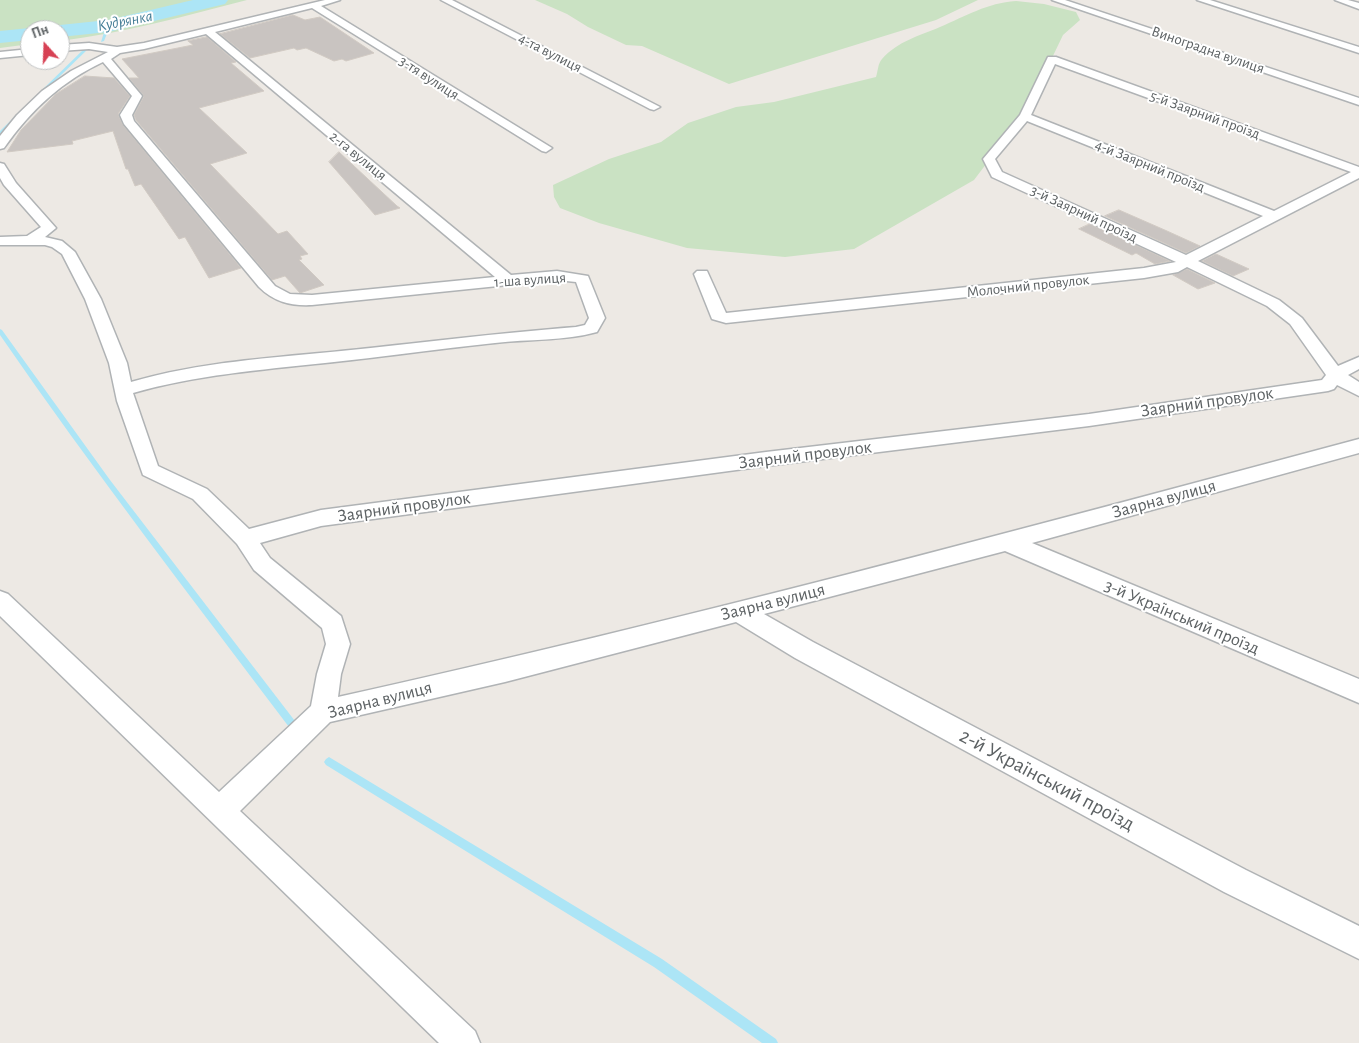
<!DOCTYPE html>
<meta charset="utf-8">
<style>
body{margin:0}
#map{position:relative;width:1359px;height:1043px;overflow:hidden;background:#ede9e4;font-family:"Alegreya Sans",sans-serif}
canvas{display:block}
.north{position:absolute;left:20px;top:20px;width:50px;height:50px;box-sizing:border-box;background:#fff;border:1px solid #bec0c1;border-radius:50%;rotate:340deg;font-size:14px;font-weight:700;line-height:20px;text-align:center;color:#5c6163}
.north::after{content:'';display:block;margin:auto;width:18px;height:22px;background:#d74154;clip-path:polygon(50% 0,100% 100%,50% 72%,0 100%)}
</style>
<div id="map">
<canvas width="1359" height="1043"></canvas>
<div class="north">Пн</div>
</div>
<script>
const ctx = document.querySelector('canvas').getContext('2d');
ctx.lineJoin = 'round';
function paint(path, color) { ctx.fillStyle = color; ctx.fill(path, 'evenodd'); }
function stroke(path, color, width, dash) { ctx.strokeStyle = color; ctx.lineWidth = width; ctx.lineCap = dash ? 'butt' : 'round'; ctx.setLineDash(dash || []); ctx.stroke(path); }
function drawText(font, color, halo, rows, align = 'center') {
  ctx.font = font + ' "Alegreya Sans",sans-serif'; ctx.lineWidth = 4; ctx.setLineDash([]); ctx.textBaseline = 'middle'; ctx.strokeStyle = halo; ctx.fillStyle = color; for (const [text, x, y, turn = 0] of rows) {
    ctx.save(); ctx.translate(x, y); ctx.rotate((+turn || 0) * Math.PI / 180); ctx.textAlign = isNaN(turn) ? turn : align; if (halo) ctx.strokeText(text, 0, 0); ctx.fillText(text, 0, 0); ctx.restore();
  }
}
const green = new Path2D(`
 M 0,0 L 247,0 C 185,16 124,33 60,41 L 60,30 L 30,30 L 30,44 L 0,48 Z
 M 535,0 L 978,0 L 936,20 L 729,84 L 642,46 L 626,45 L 588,27 L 567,14 Z
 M 1016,1 L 1044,4 L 1076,12 L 1080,20 L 1063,35 L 1027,110 L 974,180 L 854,249 L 785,257 L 687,248 L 599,223 L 560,208 L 554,197 L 553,185 L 609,159 L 661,142 L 688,123 L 736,107 L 774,102 L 876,77 C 878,71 878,63 882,59 C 898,41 919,36 940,27 C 966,16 987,3 1016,1 Z`);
const stream = new Path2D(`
 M 108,25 L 110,26 L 104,41 L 101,42 L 106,26 Z
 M 84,49 L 87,50 L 0,134 L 0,131 Z
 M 0,329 L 2,330 L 110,480 L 298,725 L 300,728 L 298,731 L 295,732 L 292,731 C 193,600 93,470 0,335 Z
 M 329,757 L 662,959 L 776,1039 L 778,1043 L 762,1043 L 654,967 L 326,765 L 324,762 L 326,759 Z`);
const river = new Path2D(`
 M 193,0 L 228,0 L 225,4 L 108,32 L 60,37 L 60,30 L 50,30 L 53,27 L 60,25 L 108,20 Z
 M 30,28 L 38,30 L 30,30 L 30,40 L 0,43 L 0,31 Z`);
const building = new Path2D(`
 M 293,15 L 305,20 L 320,17 L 374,53 L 346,61 L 342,59 L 334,61 L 306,48 L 297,50 L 294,48 L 250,58 L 220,34 Z
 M 207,37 L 236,62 L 231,63 L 264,91 L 199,108 L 247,153 L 210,164 L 278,234 L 287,231 L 308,254 L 300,256 L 302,259 L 299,260 L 324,285 L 300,293 L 285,276 L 272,280 L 136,120 L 134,115 L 144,96 L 129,78 L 139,78 L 122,59 L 193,45 L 188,41 Z
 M 85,76 L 114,78 L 130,96 L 118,114 L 123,125 L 241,268 L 209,278 L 185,237 L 179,239 L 141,184 L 135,186 L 128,169 L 126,169 L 113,131 L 72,141 L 73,144 L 7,152 L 21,130 L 56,94 Z
 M 339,152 L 397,206 L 400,208 L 375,215 L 329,162 Z
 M 1119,210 L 1167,231 L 1200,246 L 1186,253 L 1105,216 Z
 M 1090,224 L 1170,261 L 1155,264 L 1136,253 L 1132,255 L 1079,229 Z
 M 1216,254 L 1249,269 L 1233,276 L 1202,261 Z
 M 1187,269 L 1215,283 L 1198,289 L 1173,275 Z`);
const street = new Path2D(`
 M 325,0 L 340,0 L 321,6 L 552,148 L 546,152 L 542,151 L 312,8 L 215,32 L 511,275 L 557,271 L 588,276 L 605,318 L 597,332 C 564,341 529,339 495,343 C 438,349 382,357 325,363 C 260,370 196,375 133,393 L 158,466 L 207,489 L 249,529 L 321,510 L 766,452 L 1089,414 L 1322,380 L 1326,375 L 1290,324 L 1267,306 L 1187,267 L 1178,272 L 1144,278 L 726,323 L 712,319 L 694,274 L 697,271 L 707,271 L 726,313 L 1144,268 L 1176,262 L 992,177 L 983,159 L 1020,115 L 1048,57 L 1056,57 L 1359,167 L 1359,178 L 1198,261 L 1279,300 L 1302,318 L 1338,366 L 1359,357 L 1359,369 L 1348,375 L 1359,382 L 1359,396 L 1337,385 L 1334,389 L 1328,391 L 1089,426 L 766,466 L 321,526 L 260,543 L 270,558 L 341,616 L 350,644 L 341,674 L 338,697 C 681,621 1020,530 1359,439 L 1359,453 L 1032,543 L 1359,679 L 1359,703 L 1005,551 L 764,614 L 813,642 L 1246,870 L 1359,926 L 1359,959 L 1224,892 L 795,658 L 736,622 L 505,682 L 330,722 L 240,811 L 475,1031 L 480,1043 L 439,1043 L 0,616 L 0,591 L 8,594 L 219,792 L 311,706 L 317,674 L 326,644 L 322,628 L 254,570 L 237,544 L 193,499 L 143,475 L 117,401 L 109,363 L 85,299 L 62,254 L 52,247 L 45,245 L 0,245 L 0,237 L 27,236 L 41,227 L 4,185 L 0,178 L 0,163 L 4,164 L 16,183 L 56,228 L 45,237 L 62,241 L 75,252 L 101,299 L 127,363 L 131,382 C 199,362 271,358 341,351 C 420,343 498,333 576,327 L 585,325 L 589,318 L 576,282 L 557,280 L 312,305 C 291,306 274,302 259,287 L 124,124 L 120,115 L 132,96 L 103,62 C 62,81 30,111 4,148 L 0,149 L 0,136 L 17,115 L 42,91 L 71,71 L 108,52 L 89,49 L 60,51 L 60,45 L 89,43 L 117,47 L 144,43 ZM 206,34 L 495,277 L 312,295 L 290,294 L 275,286 L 134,121 L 132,115 L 142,96 L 111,59 L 120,53 L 144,49 ZM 1055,64 L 1351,172 L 1274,211 L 1031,115 ZM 1027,121 L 1263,216 L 1186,255 L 1002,172 L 995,159 Z
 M 441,0 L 452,0 L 660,107 L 654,110 L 650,109 Z
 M 1052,0 L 1065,0 L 1359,98 L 1359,105 Z
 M 1197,0 L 1210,0 L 1359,47 L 1359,53 Z
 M 1335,0 L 1348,0 L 1359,3 L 1359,9 Z
 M 30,49 L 30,55 L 0,58 L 0,52 Z`);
const farStreetnames = [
 ["Виноградна вулиця",1208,50,19],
 ["4-та вулиця",550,53,27],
 ["3-тя вулиця",429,78,33],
 ["5-й Заярний проїзд",1205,115,20],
 ["2-га вулиця",358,156,39],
 ["4-й Заярний проїзд",1150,166,22],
 ["3-й Заярний проїзд",1084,214,25],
 ["1-ша вулиця",530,280,-4],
 ["Молочний провулок",1028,286,-6]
];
const farWaternames = [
 ["Кудрянка",125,21,-11]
];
const streetNames = [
 ["Заярний провулок",1207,402,-8],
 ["Заярний провулок",805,455,-7],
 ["Заярна вулиця",1164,499,-15],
 ["Заярний провулок",404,507,-8],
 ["Заярна вулиця",773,602,-14],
 ["3-й Український проїзд",1182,617,23],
 ["Заярна вулиця",380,700,-14]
];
const nearStreetnames = [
 ["2-й Український проїзд",1047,780,28]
];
paint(green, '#cae2c3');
paint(stream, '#ace5f6');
paint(river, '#ace5f6');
paint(building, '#c9c4c1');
stroke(building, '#d1cac3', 1);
stroke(street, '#b0b3b5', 3);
paint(street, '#fff');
drawText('15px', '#5c6163', '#fff', farStreetnames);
drawText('italic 16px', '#447d96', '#fff', farWaternames);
drawText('18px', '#5c6163', '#fff', streetNames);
drawText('21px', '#5c6163', '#fff', nearStreetnames);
</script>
